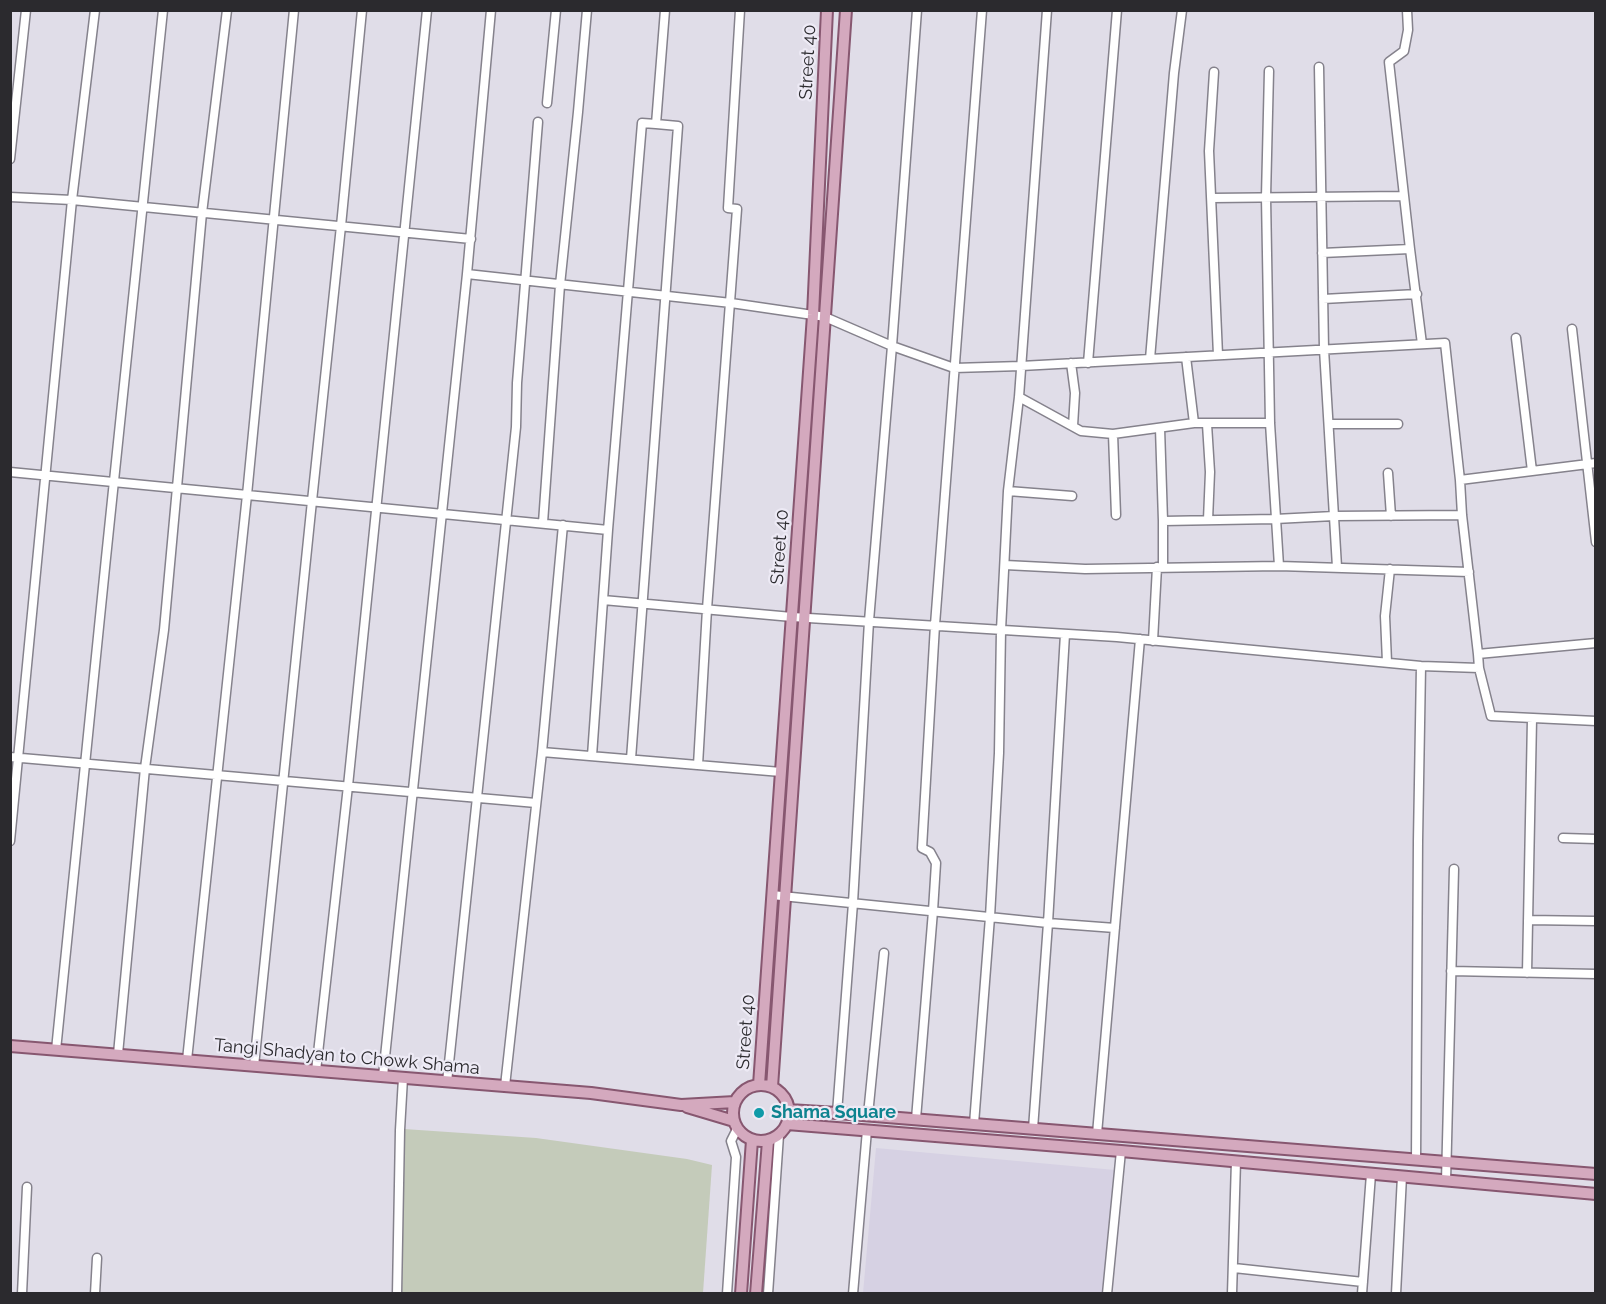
<!DOCTYPE html>
<style>
body{margin:0}
#map{position:relative;width:1606px;height:1304px;overflow:hidden;background:#e0dde8;font-family:Raleway,sans-serif}
canvas{display:block}
.frame{position:absolute;inset:0;border:12px solid #2b2a2e;pointer-events:none}
</style>
<div id="map">
<canvas width="1606" height="1304"></canvas>
<div class="frame"></div>
</div>
<script>
const ctx = document.querySelector('canvas').getContext('2d');
ctx.lineJoin = 'round';
function paint(path, color) { ctx.fillStyle = color; ctx.fill(path, 'evenodd'); }
function stroke(path, color, width, dash) { ctx.strokeStyle = color; ctx.lineWidth = width; ctx.lineCap = dash ? 'butt' : 'round'; ctx.setLineDash(dash || []); ctx.stroke(path); }
function drawText(font, color, halo, rows, align = 'center') {
  ctx.font = font + ' Raleway,sans-serif'; ctx.lineWidth = 4.5; ctx.setLineDash([]); ctx.textBaseline = 'middle'; ctx.strokeStyle = halo; ctx.fillStyle = color; for (const [text, x, y, turn = 0] of rows) {
    ctx.save(); ctx.translate(x, y); ctx.rotate((+turn || 0) * Math.PI / 180); ctx.textAlign = isNaN(turn) ? turn : align; if (halo) ctx.strokeText(text, 0, 0); ctx.fillText(text, 0, 0); ctx.restore();
  }
}
const built = new Path2D(`
 M 876,1148 L 1115,1170 L 1103,1293 L 863,1293 Z`);
const green = new Path2D(`
 M 404,1129 L 536,1138 L 687,1159 L 712,1165 L 703,1293 L 402,1294 Z`);
const minor = new Path2D(`
 M 1407,10 L 1408,30 L 1404,51 L 1389,62 L 1410,249 L 1422,344
 M 1319,67 L 1324,349 L 1337,567
 M 1269,71 L 1266,197 L 1270,423 L 1279,566
 M 1214,72 L 1209,151 L 1218,355
 M 547,103 L 556,10
 M 10,159 L 26,10
 M 10,197 L 72,200 L 471,239
 M 1212,198 L 1404,196
 M 1322,253 L 1410,249
 M 467,274 L 731,303 L 813,315 L 825,317 L 892,346 L 954,368 L 1021,366 L 1445,343 L 1460,480 L 1462,515 L 1478,654
 M 1323,299 L 1417,294
 M 1572,329 L 1596,542
 M 1516,338 L 1532,471
 M 1186,357 L 1194,423
 M 1150,359 L 1174,73 L 1182,10
 M 1071,363 L 1075,393 L 1073,426
 M 1088,363 L 1117,10
 M 1019,397 L 1081,431 L 1113,434 L 1194,423 L 1270,423
 M 1207,424 L 1210,472 L 1208,520
 M 1329,424 L 1398,424
 M 1160,428 L 1163,521 L 1275,519 L 1334,516 L 1462,515
 M 1113,434 L 1116,515
 M 10,472 L 608,530 L 603,600 L 792,617 L 1117,637 L 1421,666 L 1479,668 L 1478,654 L 1596,643
 M 1388,473 L 1391,516
 M 1460,480 L 1596,463
 M 1008,491 L 1072,496
 M 543,523 L 560,285 L 578,112 L 587,10
 M 608,530 L 642,123 L 656,124 L 665,10
 M 1005,565 L 1085,569 L 1279,566 L 1469,572
 M 1163,567 L 1163,521
 M 1153,641 L 1157,567
 M 1387,662 L 1385,616 L 1390,569
 M 1479,668 L 1491,716 L 1596,721
 M 542,752 L 781,772
 M 592,756 L 603,600
 M 10,757 L 536,803
 M 631,759 L 678,126 L 656,124
 M 698,765 L 707,609 L 737,209 L 728,208 L 740,10
 M 1563,838 L 1596,839
 M 10,841 L 72,200 L 95,10
 M 772,895 L 1048,923 L 1115,928
 M 1528,920 L 1596,921
 M 1451,971 L 1596,974
 M 1527,973 L 1532,719
 M 56,1050 C 93,703 124,357 163,10
 M 118,1054 L 145,768 L 164,630 L 202,213 L 227,10
 M 187,1060 L 247,495 L 294,10
 M 254,1066 L 312,501 L 341,226 L 362,10
 M 316,1071 L 348,786 L 427,10
 M 383,1076 L 467,274 L 491,10
 M 447,1082 L 516,427 L 517,383 L 538,122
 M 505,1086 L 542,752 L 563,525
 M 837,1113 L 853,903 L 869,621 L 892,346 L 917,10
 M 868,1115 L 884,953
 M 916,1119 L 933,911 L 936,863 L 930,852 L 922,848 L 935,625 L 982,10
 M 974,1124 L 990,917 L 999,753 L 1001,630 L 1008,491 L 1019,397 L 1047,10
 M 1033,1129 L 1048,923 L 1065,634
 M 1097,1134 L 1140,639
 M 1416,1160 L 1418,841 L 1421,666
 M 1446,1181 L 1454,869
 M 1234,1268 L 1363,1282
 M 22,1294 L 27,1187
 M 95,1294 L 97,1258
 M 397,1294 L 400,1130 L 403,1078
 M 727,1294 L 736,1157 L 731,1141 L 737,1129
 M 768,1294 L 779,1135
 M 853,1294 L 867,1130
 M 1107,1294 L 1121,1151
 M 1232,1294 L 1236,1161
 M 1362,1294 L 1371,1174
 M 1396,1294 L 1402,1176`);
const major = new Path2D(`
 M 10,1046 L 591,1093 L 681,1105 L 735,1102
 M733 1113a28 28 0 1 1 56 0a28 28 0 1 1-56 0Z
 M 759,1085 L 813,315 L 827,10
 M 772,1087 L 846,10
 M 687,1107 L 734,1121
 M 789,1110 L 837,1113 L 1596,1174
 M 787,1124 L 1121,1151 L 1596,1194
 M 741,1294 L 752,1140
 M 756,1294 L 768,1141`);
const markers = [
 [759,1113,6,"#0f9aa8"]
];
const streetNames = [
 ["Street 40",808,62,-87],
 ["Street 40",780,547,-86],
 ["Street 40",746,1032,-86],
 ["Tangi Shadyan to Chowk Shama",347,1057,5]
];
const cultureNames = [
 ["Shama Square",771,1113]
];
paint(built, '#d6d1e3');
paint(green, '#c4cbba');
stroke(minor, '#85828c', 11);
stroke(major, '#875770', 14);
stroke(minor, '#fff', 8);
stroke(major, '#d4a9be', 10);
for (const [x, y, r, color] of markers) { const dot = new Path2D(); dot.arc(x, y, r, 0, 2 * Math.PI); ctx.fillStyle = color; ctx.fill(dot); stroke(dot, '#edeaf5', 2); }
drawText('18px', '#2b2a2e', '#edeaf5', streetNames);
drawText('bold 18px', '#0d838f', '#edeaf5', cultureNames, 'left');
</script>
